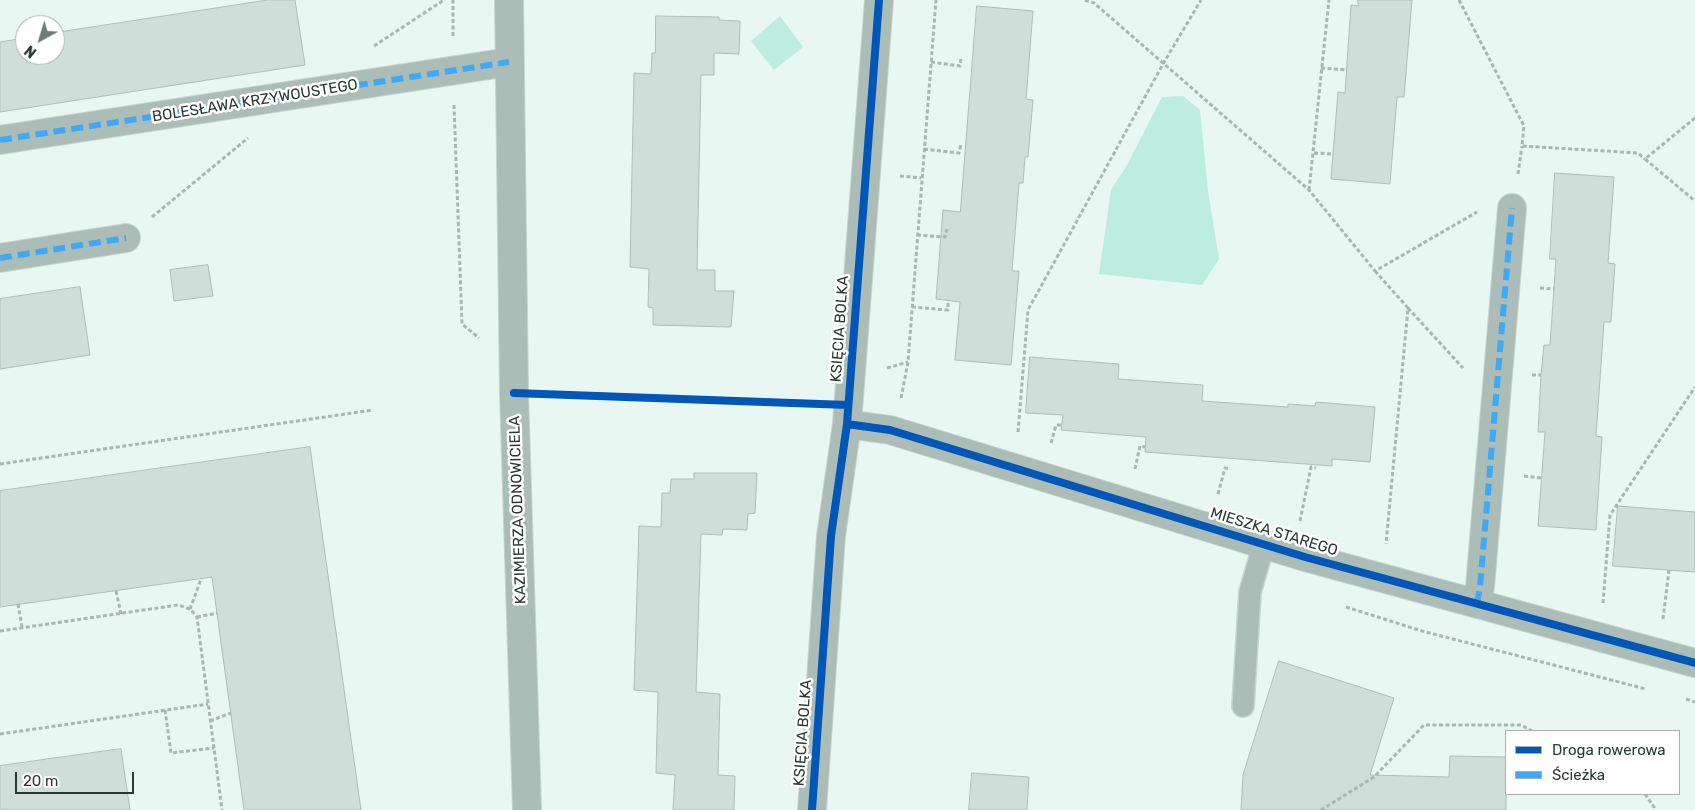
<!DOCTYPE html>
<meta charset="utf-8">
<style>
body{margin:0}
#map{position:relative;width:1695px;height:810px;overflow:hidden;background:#e9f7f2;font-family:Rubik,sans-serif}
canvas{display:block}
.legend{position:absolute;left:1505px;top:730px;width:175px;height:65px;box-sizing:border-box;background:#fff;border:1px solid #a9b0ae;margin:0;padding:6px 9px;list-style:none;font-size:15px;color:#293a35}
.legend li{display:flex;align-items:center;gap:10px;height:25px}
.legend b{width:25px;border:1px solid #a9b0ae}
.north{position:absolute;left:15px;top:15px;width:50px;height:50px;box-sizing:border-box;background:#fff;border:1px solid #a9b0ae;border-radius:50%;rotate:219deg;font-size:14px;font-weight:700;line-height:20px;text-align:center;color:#293a35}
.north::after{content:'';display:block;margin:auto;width:18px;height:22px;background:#6c7c77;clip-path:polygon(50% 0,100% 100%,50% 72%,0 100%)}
.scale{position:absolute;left:15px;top:772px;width:119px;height:22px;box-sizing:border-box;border:2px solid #293a35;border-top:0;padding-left:6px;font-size:15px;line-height:18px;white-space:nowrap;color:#293a35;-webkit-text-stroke:4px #fff;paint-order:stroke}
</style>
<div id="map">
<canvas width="1695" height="810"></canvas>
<ul class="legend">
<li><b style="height:6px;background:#0057b8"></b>Droga rowerowa</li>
<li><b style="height:6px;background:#3fa9f5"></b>Ścieżka</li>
</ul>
<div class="north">N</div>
<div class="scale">20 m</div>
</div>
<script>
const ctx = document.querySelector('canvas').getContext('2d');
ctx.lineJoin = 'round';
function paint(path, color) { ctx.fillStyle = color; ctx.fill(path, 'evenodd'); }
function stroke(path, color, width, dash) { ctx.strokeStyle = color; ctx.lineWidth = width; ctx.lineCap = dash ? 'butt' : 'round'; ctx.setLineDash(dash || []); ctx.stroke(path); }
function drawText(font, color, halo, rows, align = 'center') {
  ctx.font = font + ' Rubik,sans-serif'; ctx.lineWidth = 5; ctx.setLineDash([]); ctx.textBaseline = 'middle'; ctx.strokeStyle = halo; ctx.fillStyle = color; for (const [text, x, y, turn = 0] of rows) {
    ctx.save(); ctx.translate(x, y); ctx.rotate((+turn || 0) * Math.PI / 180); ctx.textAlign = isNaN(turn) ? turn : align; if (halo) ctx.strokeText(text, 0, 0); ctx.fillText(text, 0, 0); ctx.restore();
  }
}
const green = new Path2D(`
 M 780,16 L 803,47 L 774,70 L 751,41 Z
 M 1183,96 L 1200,110 L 1208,191 L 1219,259 L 1202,285 L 1099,274 L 1111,190 L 1127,165 L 1162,97 Z`);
const building = new Path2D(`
 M 268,0 L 295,0 L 305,65 L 0,112 L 0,42 L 25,38 L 25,55 L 55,55 L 55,33 Z
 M 1358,0 L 1412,0 L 1404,97 L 1397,97 L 1390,184 L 1331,179 L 1338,92 L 1345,93 L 1351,5 L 1358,6 Z
 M 977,6 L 1033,11 L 1026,99 L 1033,100 L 1028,157 L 1025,157 L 1023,183 L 1019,183 L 1012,271 L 1019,271 L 1011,365 L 955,360 L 960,302 L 936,299 L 943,210 L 960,212 Z
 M 656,16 L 719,17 L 719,20 L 740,21 L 739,54 L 714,53 L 714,75 L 701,75 L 697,270 L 715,270 L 715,291 L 734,291 L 731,327 L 653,325 L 653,308 L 648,307 L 649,269 L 630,267 L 634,73 L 651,74 L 652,53 L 655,53 Z
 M 1555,173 L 1614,177 L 1608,263 L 1615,264 L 1611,322 L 1604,322 L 1596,436 L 1602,437 L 1596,530 L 1538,526 L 1545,432 L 1538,432 L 1541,375 L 1544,345 L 1550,345 L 1556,259 L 1550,259 Z
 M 208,265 L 213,296 L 174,301 L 170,270 Z
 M 80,287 L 90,355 L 0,369 L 0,299 Z
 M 1030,357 L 1119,364 L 1118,379 L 1203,385 L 1202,401 L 1288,407 L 1288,404 L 1315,406 L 1316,402 L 1375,407 L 1370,462 L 1332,459 L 1332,466 L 1145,452 L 1146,437 L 1061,430 L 1063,415 L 1026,413 Z
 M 310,447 L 361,810 L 244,810 L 212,577 L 0,607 L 0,491 Z
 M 694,473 L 757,473 L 755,513 L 748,514 L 747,530 L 723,529 L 722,535 L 701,534 L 696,692 L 720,694 L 718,775 L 735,776 L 734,810 L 673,810 L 675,775 L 656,773 L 658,692 L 634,690 L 639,526 L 661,527 L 662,493 L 670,493 L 671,479 L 694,479 Z
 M 1618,506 L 1695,512 L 1695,572 L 1613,566 Z
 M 1279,661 L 1394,698 L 1370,775 L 1449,777 L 1450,756 L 1506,757 L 1506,810 L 1241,810 L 1243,775 Z
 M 121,749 L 130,810 L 0,810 L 0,766 Z
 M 972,773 L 1029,777 L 1027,810 L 969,810 Z`);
const path = new Path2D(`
 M 1085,0 L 1094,3 L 1309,190 L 1375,271 L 1477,212
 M 1459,0 L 1524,126 L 1522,146 L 1638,153 L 1645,159
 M 453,36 L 453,0
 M 374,46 L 444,0
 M 931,62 L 960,66 L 961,58
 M 1321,68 L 1347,70
 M 454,105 L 462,324 L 479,338
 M 1695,118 L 1645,159 L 1695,201
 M 924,149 L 959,153 L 961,144
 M 1314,153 L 1333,154
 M 1518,174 L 1522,146
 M 900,176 L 921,178
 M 1309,190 L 1329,0
 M 152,217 L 248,138
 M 917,235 L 945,237 L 947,229
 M 1375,271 L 1408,308 L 1386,544
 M 1540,288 L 1554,289
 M 912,307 L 948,310 L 948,300
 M 1408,308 L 1463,368
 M 887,368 L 908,362
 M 1532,375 L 1541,375
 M 901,398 L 908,362 L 936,0
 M 1018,432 L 1028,310 L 1163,64 L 1201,0
 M 1051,443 L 1056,425 L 1062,425
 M 0,464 L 373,410
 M 1135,469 L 1140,446 L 1145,447
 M 1524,476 L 1541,478
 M 1218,494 L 1225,468 L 1230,469
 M 1300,521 L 1311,467 L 1316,468
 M 116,591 L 121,614
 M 1603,603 L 1610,515 L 1695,387
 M 18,604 L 22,627
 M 1346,607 L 1422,631 L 1646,689
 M 190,609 L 201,579
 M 197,617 L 217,613
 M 1663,619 L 1669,570
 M 0,631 L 178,605 L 190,609 L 197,617 L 222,810
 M 1686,699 L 1695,702
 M 165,710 L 171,753 L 214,748
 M 210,721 L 231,713
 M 0,734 L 208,704
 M 1645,794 L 1656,810
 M 1321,810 L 1374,777 L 1424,725 L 1521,725 L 1532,731`);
const service = new Path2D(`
 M 1243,706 L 1250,592 L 1264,544`);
const minor = new Path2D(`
 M 509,0 L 514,393 L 527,810
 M 0,140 L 509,62
 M 0,258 L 126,238
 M 847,424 L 890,430 L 1305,557 L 1695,663
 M 1477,603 L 1480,587 L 1512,208
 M 812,810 L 831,536 L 847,424 L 879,0`);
const quiet = new Path2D(`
 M 0,140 L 509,62
 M 0,258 L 126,238
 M 1477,603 L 1480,587 L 1512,208`);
const cycleway = new Path2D(`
 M 514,393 L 848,405
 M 847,424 L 890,430 L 1305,557 L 1695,663
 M 812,810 L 831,536 L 847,424 L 879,0`);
const streetNames = [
 ["BOLESŁAWA KRZYWOUSTEGO",255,101,-9],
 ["KSIĘCIA BOLKA",840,329,-86],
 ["KAZIMIERZA ODNOWICIELA",518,510,-92],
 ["MIESZKA STAREGO",1274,532,17],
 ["KSIĘCIA BOLKA",803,733,-86]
];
paint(green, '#bcedde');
paint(building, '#cfded9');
stroke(building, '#afbdb8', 1);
stroke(service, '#c7d4cf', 24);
stroke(minor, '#c7d4cf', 30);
stroke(path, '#a9b7b2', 3, [4, 2.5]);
stroke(service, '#acbcb6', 21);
stroke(minor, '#acbcb6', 28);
stroke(quiet, '#3fa9f5', 6, [12, 6]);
stroke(cycleway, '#0057b8', 8);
drawText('15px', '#293a35', '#fff', streetNames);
</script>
